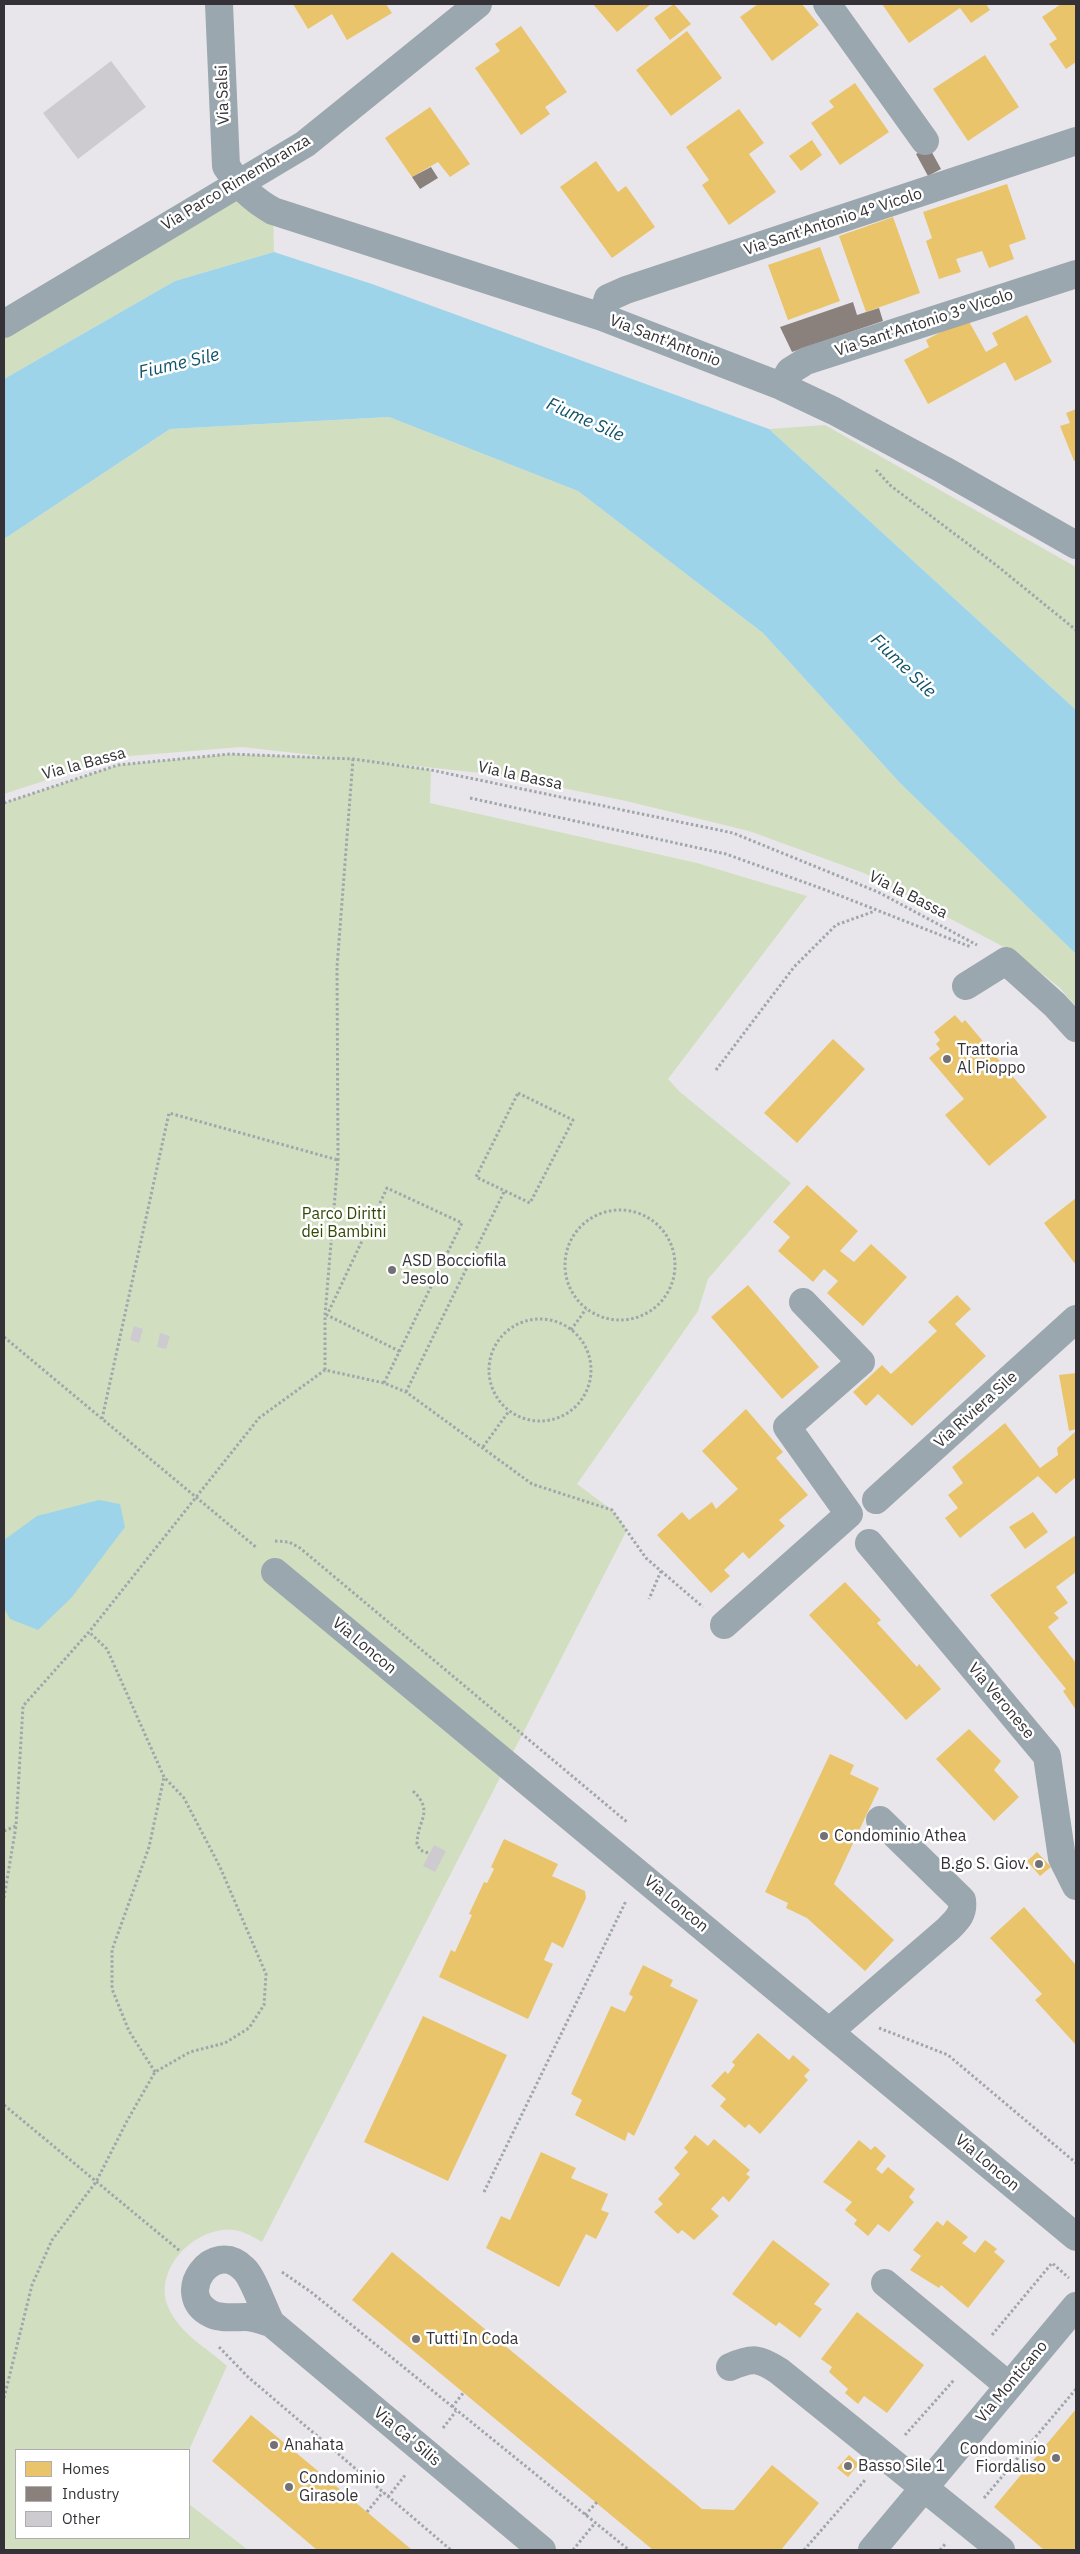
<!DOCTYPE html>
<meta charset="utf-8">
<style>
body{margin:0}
#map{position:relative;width:1080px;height:2554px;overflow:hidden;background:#e9e6eb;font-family:"IBM Plex Sans",sans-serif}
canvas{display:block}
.frame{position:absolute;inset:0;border:5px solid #343236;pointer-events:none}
.legend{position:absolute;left:15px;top:2449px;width:175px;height:90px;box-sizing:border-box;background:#fff;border:1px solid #aeadaf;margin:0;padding:6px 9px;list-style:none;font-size:15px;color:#343236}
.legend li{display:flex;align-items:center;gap:10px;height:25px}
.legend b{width:25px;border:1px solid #aeadaf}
</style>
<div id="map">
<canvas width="1080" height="2554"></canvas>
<div class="frame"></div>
<ul class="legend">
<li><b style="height:14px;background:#e9c46a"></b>Homes</li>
<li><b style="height:14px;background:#8a817c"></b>Industry</li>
<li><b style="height:14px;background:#cecbd0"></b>Other</li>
</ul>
</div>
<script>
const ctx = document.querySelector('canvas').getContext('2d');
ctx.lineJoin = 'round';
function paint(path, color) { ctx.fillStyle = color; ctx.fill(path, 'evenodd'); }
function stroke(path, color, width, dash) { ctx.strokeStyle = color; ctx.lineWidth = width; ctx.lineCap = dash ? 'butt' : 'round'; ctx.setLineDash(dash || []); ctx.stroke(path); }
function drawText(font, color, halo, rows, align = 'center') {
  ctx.font = font + ' "IBM Plex Sans",sans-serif'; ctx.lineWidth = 5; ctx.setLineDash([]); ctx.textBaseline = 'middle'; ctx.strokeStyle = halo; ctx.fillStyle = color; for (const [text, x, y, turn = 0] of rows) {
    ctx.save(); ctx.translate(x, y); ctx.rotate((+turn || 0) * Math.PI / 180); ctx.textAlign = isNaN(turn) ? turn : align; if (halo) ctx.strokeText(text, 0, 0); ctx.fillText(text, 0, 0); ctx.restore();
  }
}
const green = new Path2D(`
 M 237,183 L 273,211 L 274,252 L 175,281 L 4,379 L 4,324 Z
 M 389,417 L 578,491 L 763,633 L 900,783 L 1076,954 L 1076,1007 L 1060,988 L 1017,954 L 864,873 L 749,831 L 626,801 L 499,775 L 379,762 L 431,770 L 430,803 L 697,863 L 807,896 L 668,1079 L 680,1092 L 791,1183 L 708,1279 L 698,1311 L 577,1484 L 612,1510 L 627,1530 L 262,2242 C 253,2237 244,2231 233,2230 C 197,2226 155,2266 167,2304 C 177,2332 206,2347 227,2366 L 189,2450 L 16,2450 L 16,2538 L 189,2538 L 189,2504 L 248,2550 L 4,2550 L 4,803 L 118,765 L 230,754 L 339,758 L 242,747 L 117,757 L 4,794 L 4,539 L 170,429 Z
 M 825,425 L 1076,567 L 1076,710 L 769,429 Z`);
const water = new Path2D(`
 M 274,252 L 372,284 L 769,429 L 1076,710 L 1076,954 L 900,783 L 763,633 L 578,491 L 389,417 L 170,429 L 4,539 L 4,379 L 175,281 Z
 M 99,1500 L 120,1504 L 125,1527 L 72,1597 L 38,1630 L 10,1619 L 4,1608 L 4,1540 L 37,1516 Z`);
const homes = new Path2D(`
 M 293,4 L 386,4 L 392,13 L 347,40 L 332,14 L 308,29 Z
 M 593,4 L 651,4 L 617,32 Z
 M 674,4 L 691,24 L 670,40 L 654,18 Z
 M 758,4 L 802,4 L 819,25 L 772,61 L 740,17 Z
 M 882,4 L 986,4 L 990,10 L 971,23 L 960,8 L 909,43 Z
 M 1061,4 L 1076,4 L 1076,62 L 1066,69 L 1049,44 L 1057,39 L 1042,17 Z
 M 521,26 L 567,92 L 545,107 L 550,114 L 521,135 L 475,68 L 500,51 L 495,44 Z
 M 687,31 L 722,78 L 671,116 L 636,70 Z
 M 985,55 L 1019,107 L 968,141 L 933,89 Z
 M 855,83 L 889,132 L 840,165 L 811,123 L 834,107 L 829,101 Z
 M 430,107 L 470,164 L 450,177 L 438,162 L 412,177 L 385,138 Z
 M 739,109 L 764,143 L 749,154 L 776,192 L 729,225 L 702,185 L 709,180 L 686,147 Z
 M 812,140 L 822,155 L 801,171 L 789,156 Z
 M 596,161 L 618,192 L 626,186 L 655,227 L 612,258 L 560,187 Z
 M 1007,184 L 1026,239 L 1009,245 L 1014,259 L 989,268 L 982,251 L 956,259 L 961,272 L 939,279 L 926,241 L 932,238 L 923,212 Z
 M 893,217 L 920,293 L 866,312 L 839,236 Z
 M 820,247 L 840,301 L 788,320 L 768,265 Z
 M 1027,315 L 1052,362 L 1015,381 L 1005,362 L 928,404 L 904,360 L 929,347 L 926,340 L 967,318 L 986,352 L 998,345 L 992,333 Z
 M 1076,409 L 1076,460 L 1074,461 L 1060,426 L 1070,423 L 1066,413 Z
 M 955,1015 L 962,1023 L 965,1020 L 1047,1117 L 989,1166 L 945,1115 L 964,1099 L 929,1058 L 940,1049 L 936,1044 L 940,1040 L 934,1032 Z
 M 833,1039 L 865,1069 L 797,1143 L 764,1113 Z
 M 807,1185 L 858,1231 L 840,1251 L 854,1262 L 871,1244 L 907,1277 L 863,1326 L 827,1293 L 838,1281 L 824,1269 L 813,1282 L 778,1251 L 790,1237 L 773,1222 Z
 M 1076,1198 L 1076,1265 L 1044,1223 Z
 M 748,1285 L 819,1367 L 782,1399 L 711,1317 Z
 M 957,1295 L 971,1309 L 955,1324 L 986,1356 L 912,1426 L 878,1394 L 866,1406 L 853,1392 L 882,1365 L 891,1374 L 937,1331 L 928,1322 Z
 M 1076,1373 L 1076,1429 L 1069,1431 L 1059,1375 Z
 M 746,1409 L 783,1452 L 776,1458 L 808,1495 L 779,1520 L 785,1526 L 749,1559 L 743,1552 L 724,1570 L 730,1576 L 711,1593 L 657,1535 L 682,1512 L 689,1520 L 712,1502 L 716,1509 L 738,1489 L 702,1451 Z
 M 1005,1423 L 1040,1468 L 1058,1455 L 1057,1448 L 1076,1431 L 1076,1477 L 1056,1494 L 1038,1476 L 960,1538 L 945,1518 L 958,1508 L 948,1495 L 963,1483 L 952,1467 Z
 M 1033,1512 L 1048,1532 L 1025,1549 L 1009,1527 Z
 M 1076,1535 L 1076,1572 L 1056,1587 L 1068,1603 L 1054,1613 L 1059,1618 L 1048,1627 L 1076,1663 L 1076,1710 L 1063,1691 L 1066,1689 L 990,1595 Z
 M 845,1582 L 881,1620 L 877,1623 L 917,1667 L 919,1664 L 941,1689 L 906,1720 L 809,1615 Z
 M 969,1729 L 1001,1761 L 994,1770 L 1019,1797 L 994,1821 L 936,1759 Z
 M 830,1754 L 854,1765 L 850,1774 L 879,1788 L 834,1884 L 894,1940 L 865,1971 L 807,1918 L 786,1908 L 788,1903 L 765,1892 Z
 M 504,1839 L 558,1864 L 552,1876 L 585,1891 L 586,1898 L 563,1948 L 552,1942 L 544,1960 L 553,1964 L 528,2019 L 439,1977 L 451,1950 L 455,1952 L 472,1915 L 469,1914 L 484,1882 L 487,1883 L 494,1869 L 491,1867 Z
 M 1037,1852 L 1051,1867 L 1040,1876 L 1027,1861 Z
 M 1024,1907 L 1076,1965 L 1076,2045 L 1035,2000 L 1042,1994 L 990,1938 Z
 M 643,1965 L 673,1980 L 670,1986 L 698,2000 L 634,2136 L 628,2132 L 625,2141 L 575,2115 L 582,2100 L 571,2094 L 611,2006 L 625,2012 L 633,1997 L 629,1994 Z
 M 423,2016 L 507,2055 L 448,2181 L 364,2142 Z
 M 758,2033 L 789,2060 L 793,2055 L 810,2070 L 804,2076 L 808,2080 L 760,2134 L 749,2124 L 745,2128 L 720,2106 L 726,2099 L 711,2086 L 725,2071 L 728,2074 L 735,2065 L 732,2062 Z
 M 695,2135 L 708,2146 L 714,2139 L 750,2170 L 746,2174 L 750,2177 L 729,2202 L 723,2196 L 711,2209 L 719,2216 L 694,2240 L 682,2230 L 678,2234 L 654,2212 L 663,2204 L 658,2199 L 680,2174 L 674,2168 L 688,2152 L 684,2148 Z
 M 859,2140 L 871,2150 L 875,2146 L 886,2156 L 876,2169 L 882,2174 L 888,2167 L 915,2189 L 909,2197 L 914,2202 L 889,2232 L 878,2224 L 868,2236 L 854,2224 L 857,2220 L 845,2210 L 852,2202 L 823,2182 Z
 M 541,2152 L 576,2168 L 571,2178 L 608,2194 L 601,2210 L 609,2213 L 596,2239 L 586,2234 L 559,2287 L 486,2248 L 501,2216 L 510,2220 Z
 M 947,2220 L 968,2237 L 962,2243 L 975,2253 L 985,2240 L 997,2249 L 994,2252 L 1005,2261 L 968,2308 L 941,2285 L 939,2288 L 910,2270 L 921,2256 L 913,2250 L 937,2221 L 943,2226 Z
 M 773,2240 L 830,2284 L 814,2304 L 822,2309 L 800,2338 L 779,2322 L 776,2326 L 732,2294 Z
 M 392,2252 L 702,2509 L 734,2510 L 772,2465 L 819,2503 L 781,2550 L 653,2550 L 352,2300 Z
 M 857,2312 L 924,2365 L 887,2413 L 864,2396 L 858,2404 L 845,2393 L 848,2389 L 829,2372 L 832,2367 L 821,2359 Z
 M 1076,2409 L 1076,2550 L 1044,2550 L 994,2507 Z
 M 251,2415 L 367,2512 L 412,2550 L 317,2550 L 212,2461 Z
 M 849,2455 L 859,2464 L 848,2477 L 837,2468 Z`);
const industry = new Path2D(`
 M 929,147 L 941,169 L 928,176 L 916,154 Z
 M 431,167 L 438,178 L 420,189 L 412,177 Z
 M 853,302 L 857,315 L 879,308 L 883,321 L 792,352 L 780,327 Z`);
const building = new Path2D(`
 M 111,61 L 146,107 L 78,159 L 43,113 Z
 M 134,1326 L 143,1329 L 139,1343 L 130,1340 Z
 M 160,1333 L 170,1336 L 166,1349 L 157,1347 Z
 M 434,1845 L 446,1851 L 435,1872 L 423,1866 Z`);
const path = new Path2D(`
 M 876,470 L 891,486 L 996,565 L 1076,630
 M 470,798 L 726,854 L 823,889 L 971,947
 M 4,803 L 118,765 L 230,754 L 353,759 L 431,770 L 733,833 L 878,892 L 977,945
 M 716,1070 L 794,967 L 836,925 L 875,911
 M 518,1093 L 573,1120 L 530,1203 L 476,1177 Z
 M565 1265a55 55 0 1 1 110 0a55 55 0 1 1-110 0Z
 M489 1370a51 51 0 1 1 102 0a51 51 0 1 1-102 0Z
 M 571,1330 L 586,1309
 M 4,1337 L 257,1548
 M 325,1370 L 325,1315 L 338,1160 L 337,967 L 353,759
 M 384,1383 L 462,1223 L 387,1188 L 327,1315 L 401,1352
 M 406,1392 L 505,1190
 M 102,1419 L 169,1113 L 338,1160
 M 483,1447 L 509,1411
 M 275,1541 L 289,1542 L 300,1548 L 627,1822
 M 661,1571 L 703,1607
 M 413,1791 C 435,1812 417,1820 417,1844 L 420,1850 L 428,1853
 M 4,1831 L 16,1826
 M 4,1898 L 16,1826 L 23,1706 L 89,1632 L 259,1418 L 325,1370 L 384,1383 L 406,1392 L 532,1484 L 612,1510 L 646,1558 L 661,1571 L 649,1599
 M 879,2028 L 948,2055 L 1076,2163
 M 155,2072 L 129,2031 L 112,1989 L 112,1950 L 149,1847 L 164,1777
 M 4,2105 L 180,2251
 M 484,2192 L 626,1901
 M 282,2272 L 311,2292 L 629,2550
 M 992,2335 L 1052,2263 L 1069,2278
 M 219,2347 L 248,2377 L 451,2550
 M 4,2398 L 32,2285 L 52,2240 L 96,2182 L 127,2121 L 155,2072 L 190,2052 L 225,2043 L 249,2028 L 264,2005 L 266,1974 L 220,1867 L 184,1798 L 164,1777 L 107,1649 L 89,1632
 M 452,2407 L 464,2392
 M 443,2428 L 456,2411
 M 905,2435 L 954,2380
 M 388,2497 L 406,2474
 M 984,2498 L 1076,2389
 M 367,2512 L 383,2492
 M 585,2515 L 597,2502
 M 573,2550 L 595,2523
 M 804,2550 L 866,2479
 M 940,2550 L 946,2543`);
const minor = new Path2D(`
 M 219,4 L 226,166 C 239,186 252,199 273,211 L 602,317 L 781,386 L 834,411 L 944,470 L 1076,545
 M 827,4 L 925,141
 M 602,317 L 608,298 L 626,290 L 1076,141
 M 4,324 L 305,144 L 478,4
 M 781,386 L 790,371 L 806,361 L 1076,274
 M 966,986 L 1006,961 L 1055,1005 L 1076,1028
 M 876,1500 L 1076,1319
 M 869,1543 L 1047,1756 L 1062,1858 L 1076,1886
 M 275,1572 L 1076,2237
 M 724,1625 L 849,1514 L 787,1427 L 861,1362 L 803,1302
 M 830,2031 L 948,1929 C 957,1920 964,1914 962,1900 L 880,1820
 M 885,2283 L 1009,2386
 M 271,2323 C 263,2321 254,2317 245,2317 C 234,2317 222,2319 211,2314 C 172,2295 213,2237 244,2269 C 253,2277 264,2310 271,2323 L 542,2550
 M 730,2367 C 753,2357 759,2358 779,2371 L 1001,2550
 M 872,2550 L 1076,2306`);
const markers = [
 [947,1059,5,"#737175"],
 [392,1270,5,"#737175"],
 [824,1836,5,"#737175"],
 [1039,1864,5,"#737175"],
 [416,2339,5,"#737175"],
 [274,2445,5,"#737175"],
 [1056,2458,5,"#737175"],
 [848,2466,5,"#737175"],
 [289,2487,5,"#737175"]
];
const streetNames = [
 ["Via Salsi",223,95,-92],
 ["Via Parco Rimembranza",236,183,-31],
 ["Via Sant'Antonio 4° Vicolo",833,222,-18],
 ["Via Sant'Antonio 3° Vicolo",924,323,-18],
 ["Via Sant'Antonio",665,341,21],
 ["Via la Bassa",84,764,-15],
 ["Via la Bassa",520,776,12],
 ["Via la Bassa",908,895,27],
 ["Via Riviera Sile",976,1410,-42],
 ["Via Loncon",364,1646,40],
 ["Via Veronese",1001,1701,50],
 ["Via Loncon",676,1904,40],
 ["Via Loncon",987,2163,40],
 ["Via Monticano",1012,2382,-50],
 ["Via Ca' Silis",407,2437,40]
];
const poiNames = [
 ["Trattoria",957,1050],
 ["Al Pioppo",957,1068],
 ["ASD Bocciofila",402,1261],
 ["Jesolo",402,1279],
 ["Condominio Athea",834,1836],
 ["B.go S. Giov.",1029,1864,"right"],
 ["Tutti In Coda",426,2339],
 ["Anahata",284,2445],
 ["Condominio",1046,2449,"right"],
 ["Fiordaliso",1046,2467,"right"],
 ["Basso Sile 1",858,2466],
 ["Condominio",299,2478],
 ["Girasole",299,2496]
];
const parkNames = [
 ["Parco Diritti",344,1214],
 ["dei Bambini",344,1232]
];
const waterNames = [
 ["Fiume Sile",179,364,-13],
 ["Fiume Sile",585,420,24],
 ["Fiume Sile",903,666,44]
];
paint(green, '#d1dfc0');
paint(water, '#9dd4ea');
paint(homes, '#e9c46a');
paint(industry, '#8a817c');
paint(building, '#cecbd0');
stroke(path, '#9fa7ac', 3, [2.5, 2.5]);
stroke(minor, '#9aa7ae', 28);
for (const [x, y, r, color] of markers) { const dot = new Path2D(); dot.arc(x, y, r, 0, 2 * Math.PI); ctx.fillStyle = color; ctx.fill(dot); stroke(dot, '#fff', 2); }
drawText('16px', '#343236', '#fff', streetNames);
drawText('16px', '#343236', '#fff', poiNames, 'left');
drawText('16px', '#314802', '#fff', parkNames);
drawText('italic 18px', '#0f5368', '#fff', waterNames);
</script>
